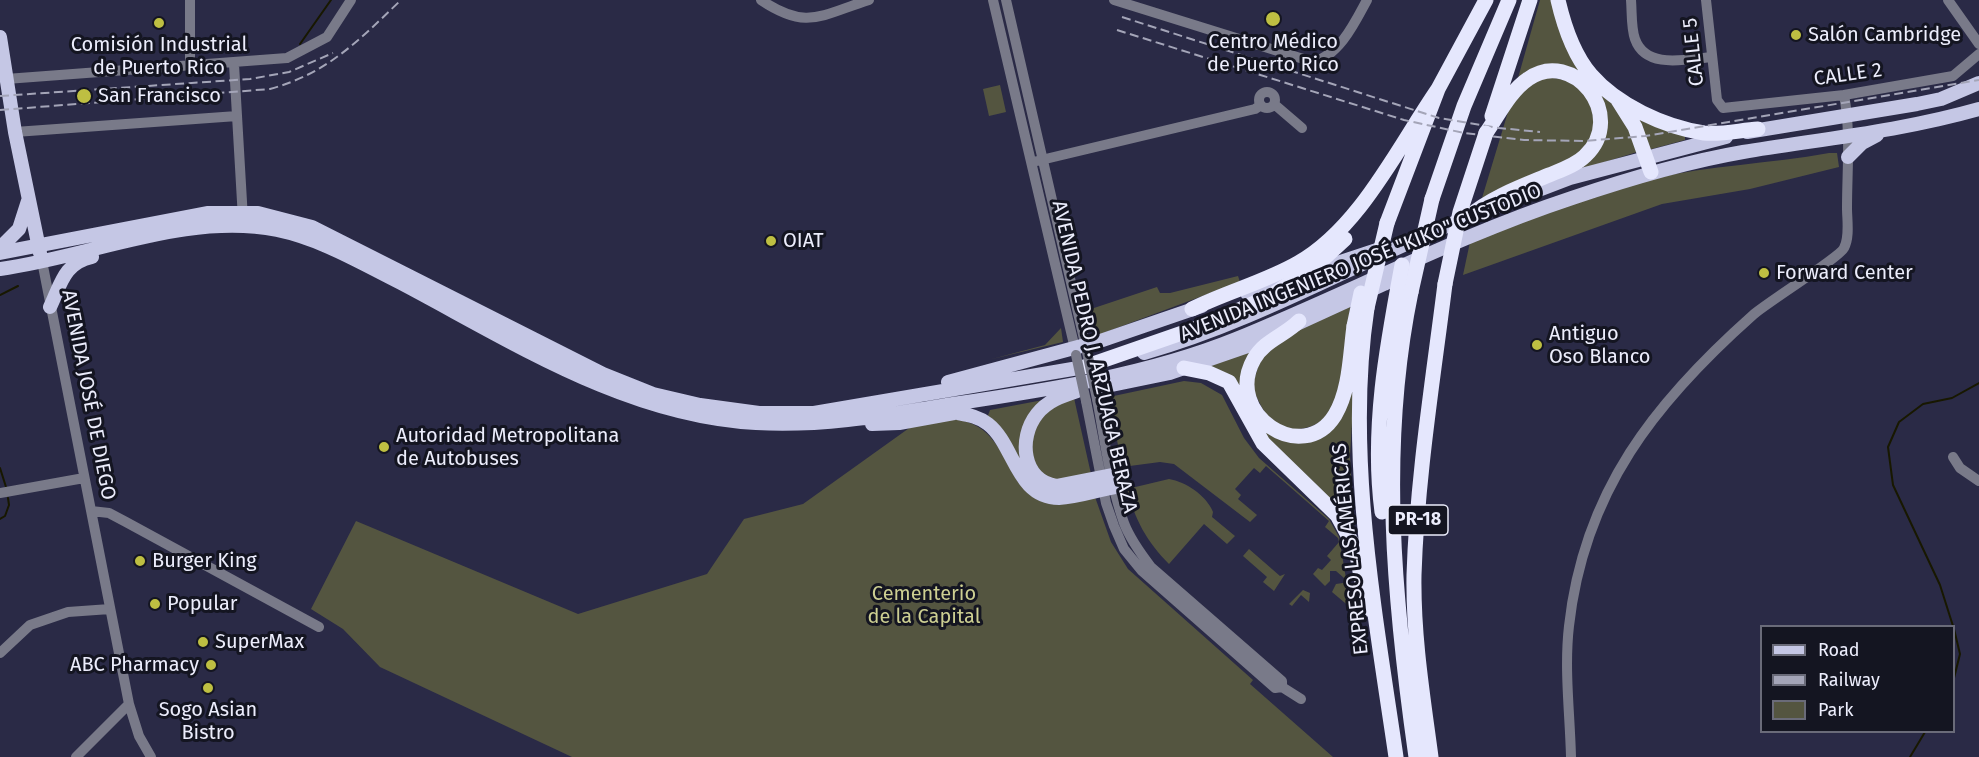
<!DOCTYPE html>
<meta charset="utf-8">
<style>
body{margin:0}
#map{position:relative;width:1979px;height:757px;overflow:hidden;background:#2a2a46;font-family:"Fira Sans",sans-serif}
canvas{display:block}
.legend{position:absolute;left:1760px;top:625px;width:195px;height:108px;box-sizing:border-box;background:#141521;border:2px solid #6a6b79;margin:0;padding:8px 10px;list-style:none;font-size:18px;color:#ecedfc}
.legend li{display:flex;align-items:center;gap:12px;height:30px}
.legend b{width:30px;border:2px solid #6a6b79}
</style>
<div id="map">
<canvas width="1979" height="757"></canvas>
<ul class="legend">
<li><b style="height:8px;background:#c5c7e5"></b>Road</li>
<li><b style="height:8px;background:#a4a5b8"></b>Railway</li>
<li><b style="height:16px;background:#545540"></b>Park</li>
</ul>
</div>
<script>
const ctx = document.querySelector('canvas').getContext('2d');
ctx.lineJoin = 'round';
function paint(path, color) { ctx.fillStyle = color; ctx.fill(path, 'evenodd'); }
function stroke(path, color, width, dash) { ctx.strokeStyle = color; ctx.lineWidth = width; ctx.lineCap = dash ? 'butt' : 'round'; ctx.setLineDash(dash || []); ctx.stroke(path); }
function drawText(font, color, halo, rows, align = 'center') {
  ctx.font = font + ' "Fira Sans",sans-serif'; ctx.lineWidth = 6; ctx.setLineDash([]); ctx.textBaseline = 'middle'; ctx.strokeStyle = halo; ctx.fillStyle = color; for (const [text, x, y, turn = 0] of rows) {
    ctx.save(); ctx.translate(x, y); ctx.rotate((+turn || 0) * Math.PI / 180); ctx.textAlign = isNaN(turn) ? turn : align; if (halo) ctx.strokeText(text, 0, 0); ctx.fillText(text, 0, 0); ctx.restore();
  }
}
const green = new Path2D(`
 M 1540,0 L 1554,0 L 1562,35 L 1624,112 L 1637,152 L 1579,170 L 1599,150 L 1603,137 L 1577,73 L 1518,78 Z
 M 1544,77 C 1583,80 1588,92 1597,127 L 1581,155 L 1482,198 L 1508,112 L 1520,89 Z
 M 1000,85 L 1006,112 L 989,116 L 983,89 Z
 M 1634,113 L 1685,136 L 1685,140 L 1648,150 Z
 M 1829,153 L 1837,153 L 1839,167 L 1750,189 L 1662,204 L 1463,275 L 1470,242 C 1530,220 1590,195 1652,179 C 1710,165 1770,164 1829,153 Z
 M 1238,276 L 1240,282 L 1098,335 L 1094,333 L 1088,310 L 1157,287 L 1160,293 L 1170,293 Z
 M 1351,304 C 1342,343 1356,423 1299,429 C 1271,433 1262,408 1252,387 L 1260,360 L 1288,334 Z
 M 1061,328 L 1063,342 L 992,359 L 1045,345 Z
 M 1261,343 L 1252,360 L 1255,415 L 1309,437 L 1353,388 L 1354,390 L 1350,456 L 1354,532 L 1267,443 L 1240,394 L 1202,365 Z
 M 1184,381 L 1201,383 L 1222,395 L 1244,438 L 1259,458 L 1329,519 L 1339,537 L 1351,608 L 1332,592 L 1336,584 L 1343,583 L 1344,578 L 1336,571 L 1330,571 L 1330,581 L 1325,586 L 1313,574 L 1318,568 L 1322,570 L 1331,560 L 1327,556 L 1339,542 L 1338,538 L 1325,527 L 1329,521 L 1266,466 L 1260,473 L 1254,468 L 1235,489 L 1241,495 L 1238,499 L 1257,515 L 1250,522 L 1174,464 L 1160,462 L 1122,467 L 1109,397 Z
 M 1074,398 L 1091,474 L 1069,481 L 1045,478 L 1032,463 L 1031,434 L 1035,424 L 1050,407 Z
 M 1043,400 L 1024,424 L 1038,487 L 987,418 L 990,410 Z
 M 946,419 C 990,419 999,449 1018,482 L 1095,497 L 1111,542 L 1128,569 L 1253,680 L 1250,684 L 1333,757 L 572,757 L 380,667 L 343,629 L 311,609 L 356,521 L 578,614 L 707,574 L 744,519 L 803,504 L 912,426 Z
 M 1169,479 C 1186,482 1206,495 1213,512 L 1212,517 L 1235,536 L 1227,544 L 1204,524 L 1169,564 C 1147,542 1135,520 1127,489 Z
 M 1249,549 L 1280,576 L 1285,574 L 1274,591 L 1263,582 L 1267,577 L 1243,556 Z
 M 1303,590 L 1310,593 L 1309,602 L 1301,595 L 1292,606 L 1289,604 Z`);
const stream = new Path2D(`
 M 300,44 L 331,0
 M 0,295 L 18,286
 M 0,468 L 6,487
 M 0,519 L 5,516 L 9,505 L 8,498
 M 1953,626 L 1940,585 L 1893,485 L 1888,447 L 1899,422 L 1923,404 L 1952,398 L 1979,383
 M 1954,629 L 1960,654 L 1954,678
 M 1910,757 L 1925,732`);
const minor = new Path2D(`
 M 761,0 C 807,31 821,15 869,0
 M 993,0 L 1076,353
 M 1006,0 L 1087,352
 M 1114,0 L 1313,62 C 1340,55 1355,22 1367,0
 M 1631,0 C 1632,12 1631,28 1635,39 C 1646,70 1687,59 1712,57
 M 1706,0 L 1717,100 L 1723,108 L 1844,95 L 1953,76 L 1979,54
 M 1948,0 L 1979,44
 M 234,64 L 243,219
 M 190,65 L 190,0
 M 6,79 L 287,58 L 327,37 L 351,0
 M1259 100a8 8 0 1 1 16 0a8 8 0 1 1-16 0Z
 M 1274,104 L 1302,128
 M 15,132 L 237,116
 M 1037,161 L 1255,109 L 1261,105
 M 42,261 L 129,704 L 139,736 L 151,757
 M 1097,399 C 1105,440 1110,484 1124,523 C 1130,539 1141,554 1151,567 L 1282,681 L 1282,687
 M 1086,401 L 1106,503 L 1114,526 L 1124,549 L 1142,571 L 1275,688 L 1282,687 L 1301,699
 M 1953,457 L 1960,468 L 1979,481
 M 0,493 L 84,478
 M 91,511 L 109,513 L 126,522 L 319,627
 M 0,653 L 30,625 L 68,612 L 110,609
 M 76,757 L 129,704
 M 1571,757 C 1570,714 1564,669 1569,626 C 1584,491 1655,402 1753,315 C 1768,302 1840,257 1844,248 C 1850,237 1847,220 1847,208 C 1847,170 1851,132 1844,95`);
const major = new Path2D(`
 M 0,37 L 15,132 L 40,253
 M 1747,132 L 1917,104 L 1941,99 L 1979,83
 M 1848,157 L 1862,143 L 1877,135
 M 1489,209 L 1570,178 L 1726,137
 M 0,248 L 19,229 L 28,201
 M 0,253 L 207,213 L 258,213 L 312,227 L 603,374 L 653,394 L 700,405 L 759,413 L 814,413 L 1090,366
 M 0,269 C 90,257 186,212 277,230 C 321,239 361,263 401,283 C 513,342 626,416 756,423 C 823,427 887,415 953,404 C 1047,390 1147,375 1236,339 C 1349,293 1457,236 1572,198 C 1628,179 1685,162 1743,152 C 1822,139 1902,131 1979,109
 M 1247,293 L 1377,250
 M 50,307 C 61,284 64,263 92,257
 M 1144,353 C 1257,321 1357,262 1466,218
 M 948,382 L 1100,341 L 1202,306
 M 1097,388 L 1170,373 L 1251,345 L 1384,284 L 1406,272
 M 1077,391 C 1062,396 1047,401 1037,414 C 1018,438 1022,480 1056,486 L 1112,475
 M 958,413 C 969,415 979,417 988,424 C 1015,445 1016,498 1059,498 C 1078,497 1097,490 1115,487
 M 872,424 L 899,423 L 954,413`);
const highway = new Path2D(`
 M 1558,0 C 1564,26 1573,54 1591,75 C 1617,105 1664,127 1704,133 C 1721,135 1741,130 1758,129
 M 1618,100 L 1635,127 L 1651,172
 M 1492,116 L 1530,0
 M 1432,199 L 1464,106 L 1509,0
 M 1468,217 C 1492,197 1520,187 1549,175 C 1561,170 1576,165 1585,156 C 1628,116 1573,47 1528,79 C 1510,91 1498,116 1486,133
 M 1387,223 L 1438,89 L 1486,0
 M 1411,292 C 1379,447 1394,602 1416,757
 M 1367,308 C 1345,453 1375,613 1396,757
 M 1192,309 C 1226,292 1265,282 1298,263 C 1360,228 1398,147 1438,89
 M 1299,321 C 1284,336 1265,340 1254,359 C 1223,414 1303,467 1335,415 C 1350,390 1350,355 1354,326
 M 1084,367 L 1208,324 L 1274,294
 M 1184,368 L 1209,373 L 1229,382 L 1263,443 L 1337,515 L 1356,550 L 1367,609
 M 1382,512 C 1371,429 1387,345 1402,265
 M 1431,757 C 1423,697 1413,636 1414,575 C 1417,478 1433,380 1445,284`);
const rail = new Path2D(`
 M 1122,17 L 1439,118 L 1499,128 L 1540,132
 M 1117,30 L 1404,120 L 1464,133 L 1524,140 L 1584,141 L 1645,136 L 1979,80
 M 0,96 L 250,79 L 289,72 L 333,53
 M 0,110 L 270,89 C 328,73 358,41 401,0`);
const minorBridge = new Path2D(`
 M 1087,352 L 1097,399
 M 1076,355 L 1086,401`);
const highwayBridge = new Path2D(`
 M 1445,284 L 1460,212 L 1486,133
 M 1411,292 L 1432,199
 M 1274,294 L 1320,262 L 1345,239
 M 1367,308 L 1387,223
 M 1354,326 L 1361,293`);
const markers = [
 [1273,19,8,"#bebf42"],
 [159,23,6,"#bebf42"],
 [1796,35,6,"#bebf42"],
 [84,96,8,"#bebf42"],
 [771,241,6,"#bebf42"],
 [1764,273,6,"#bebf42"],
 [1537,345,6,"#bebf42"],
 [384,447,6,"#bebf42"],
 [140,561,6,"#bebf42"],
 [155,604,6,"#bebf42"],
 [203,642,6,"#bebf42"],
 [211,665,6,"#bebf42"],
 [208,688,6,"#bebf42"]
];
const shields = [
 [1418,520,60]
];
const shieldNames = [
 ["PR-18",1418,520]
];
const poiNames = [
 ["Salón Cambridge",1808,35],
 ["Centro Médico",1273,42,"center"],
 ["de Puerto Rico",1273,65,"center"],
 ["Comisión Industrial",159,45,"center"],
 ["de Puerto Rico",159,68,"center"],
 ["San Francisco",98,96],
 ["OIAT",783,241],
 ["Forward Center",1776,273],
 ["Antiguo",1549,334],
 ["Oso Blanco",1549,357],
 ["Autoridad Metropolitana",396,436],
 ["de Autobuses",396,459],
 ["Burger King",152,561],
 ["Popular",167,604],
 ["SuperMax",215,642],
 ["ABC Pharmacy",199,665,"right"],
 ["Sogo Asian",208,710,"center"],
 ["Bistro",208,733,"center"]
];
const streetNames = [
 ["CALLE 5",1694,52,-96],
 ["CALLE 2",1848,75,-8],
 ["AVENIDA INGENIERO JOSÉ \"KIKO\" CUSTODIO",1361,263,-22],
 ["AVENIDA PEDRO J. ARZUAGA BERAZA",1094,357,77],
 ["AVENIDA JOSÉ DE DIEGO",88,395,79],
 ["EXPRESO LAS AMÉRICAS",1351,549,-96]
];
const parkNames = [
 ["Cementerio",924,594],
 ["de la Capital",924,617]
];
paint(green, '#545540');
stroke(stream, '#181800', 2);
stroke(minor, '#797a89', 10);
stroke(major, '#c5c7e5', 14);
stroke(highway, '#e5e7fd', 15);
stroke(rail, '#a4a5b8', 2, [9, 4.5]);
stroke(minorBridge, '#797a89', 10);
stroke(highwayBridge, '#e5e7fd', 15);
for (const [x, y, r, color] of markers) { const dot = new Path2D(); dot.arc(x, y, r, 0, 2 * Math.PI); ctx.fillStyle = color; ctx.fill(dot); stroke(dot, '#141521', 2); }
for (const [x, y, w] of shields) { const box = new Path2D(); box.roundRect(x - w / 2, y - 15, w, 30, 4.5); ctx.fillStyle = '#141521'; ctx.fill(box); stroke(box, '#ecedfc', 1.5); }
drawText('bold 18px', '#ecedfc', null, shieldNames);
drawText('20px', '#ecedfc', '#141521', poiNames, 'left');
drawText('20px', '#ecedfc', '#141521', streetNames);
drawText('20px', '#cdcf92', '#141521', parkNames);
</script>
